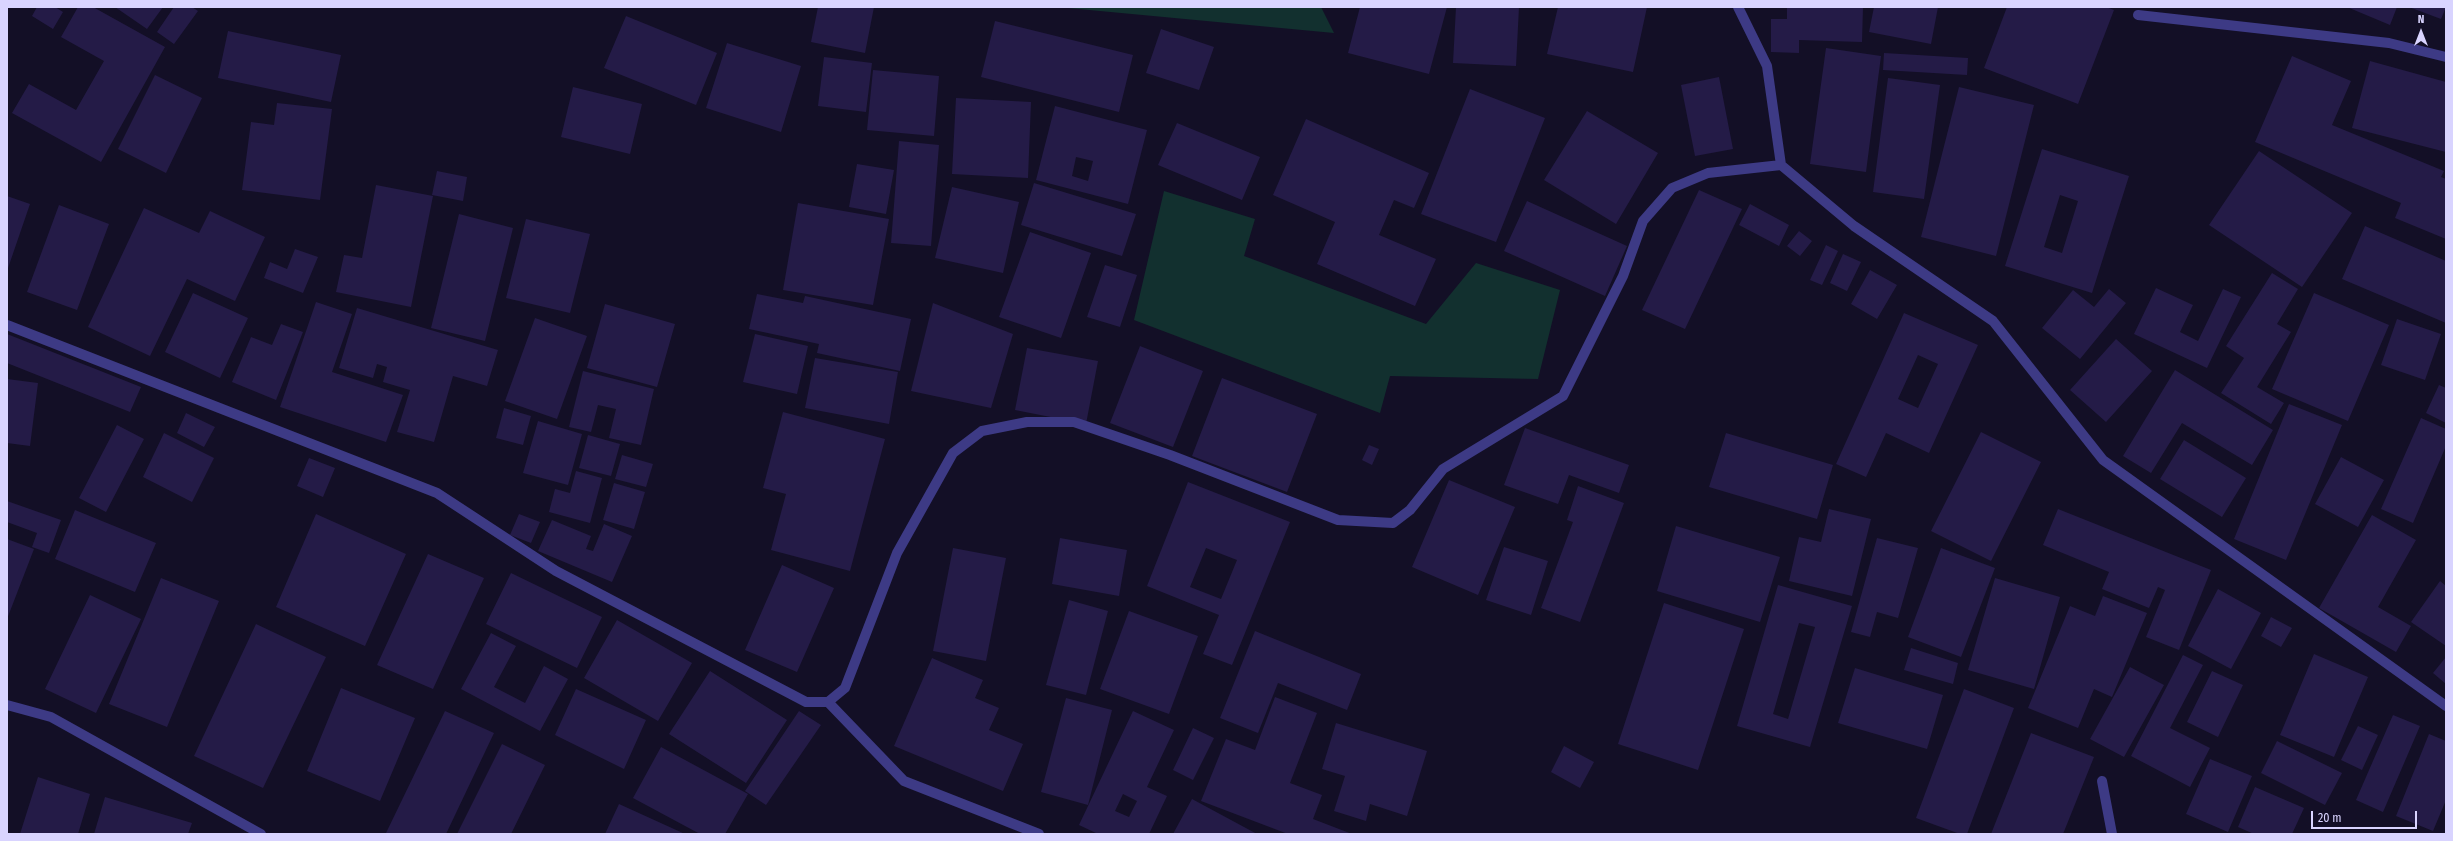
<!DOCTYPE html>
<style>
body{margin:0}
#map{position:relative;width:2453px;height:841px;overflow:hidden;background:#130f26;font-family:"Fira Sans Condensed",sans-serif}
canvas{display:block}
.frame{position:absolute;inset:0;border:8px solid #d9d4ff;pointer-events:none}
.north{position:absolute;left:2401px;top:12px;width:40px;height:40px;-webkit-text-stroke:3px #130f26;paint-order:stroke;rotate:0deg;font-size:11px;font-weight:700;line-height:16px;text-align:center;color:#d9d4ff}
.north::after{content:'';display:block;margin:auto;width:14px;height:18px;background:#d9d4ff;clip-path:polygon(50% 0,100% 100%,50% 72%,0 100%)}
.scale{position:absolute;left:2311px;top:811px;width:106px;height:18px;box-sizing:border-box;border:2px solid #d9d4ff;border-top:0;padding-left:5px;font-size:12px;line-height:14px;white-space:nowrap;color:#d9d4ff;-webkit-text-stroke:3px #130f26;paint-order:stroke}
</style>
<div id="map">
<canvas width="2453" height="841"></canvas>
<div class="frame"></div>
<div class="north">N</div>
<div class="scale">20 m</div>
</div>
<script>
const ctx = document.querySelector('canvas').getContext('2d');
ctx.lineJoin = 'round';
function paint(path, color) { ctx.fillStyle = color; ctx.fill(path, 'evenodd'); }
function stroke(path, color, width, dash) { ctx.strokeStyle = color; ctx.lineWidth = width; ctx.lineCap = dash ? 'butt' : 'round'; ctx.setLineDash(dash || []); ctx.stroke(path); }
const green = new Path2D(`
 M 1068,7 L 1321,7 L 1334,33 L 1068,8 Z
 M 1164,191 L 1255,219 L 1244,256 L 1426,324 L 1476,263 L 1560,290 L 1538,379 L 1390,376 L 1380,413 L 1134,320 Z`);
const building = new Path2D(`
 M 37,7 L 55,7 L 63,12 L 53,29 L 32,16 Z
 M 78,7 L 93,7 L 165,47 L 101,162 L 12,113 L 29,84 L 76,110 L 104,61 L 61,37 Z
 M 115,7 L 163,7 L 147,29 Z
 M 174,7 L 192,7 L 198,11 L 174,44 L 157,32 Z
 M 818,7 L 874,7 L 865,53 L 811,42 Z
 M 1360,7 L 1447,7 L 1429,74 L 1348,53 Z
 M 1456,7 L 1519,7 L 1516,66 L 1453,63 Z
 M 1558,7 L 1647,7 L 1633,72 L 1547,54 Z
 M 1787,7 L 1863,7 L 1862,42 L 1799,40 L 1799,53 L 1771,52 L 1771,19 L 1787,19 Z
 M 1874,7 L 1938,7 L 1931,44 L 1869,32 Z
 M 2007,7 L 2106,7 L 2114,10 L 2078,104 L 1984,68 Z
 M 2347,7 L 2397,7 L 2390,25 Z
 M 2409,7 L 2446,7 L 2441,19 Z
 M 626,16 L 717,53 L 696,105 L 604,68 Z
 M 995,21 L 1133,55 L 1119,112 L 981,77 Z
 M 1161,29 L 1214,47 L 1199,90 L 1146,73 Z
 M 228,31 L 341,55 L 331,102 L 218,78 Z
 M 727,43 L 801,66 L 781,132 L 706,108 Z
 M 1826,48 L 1881,56 L 1866,172 L 1810,164 Z
 M 1884,53 L 1968,58 L 1967,75 L 1883,70 Z
 M 2292,56 L 2351,81 L 2332,125 L 2444,171 L 2441,177 L 2446,179 L 2446,239 L 2395,218 L 2401,203 L 2255,142 Z
 M 824,57 L 872,63 L 866,112 L 818,106 Z
 M 2370,61 L 2446,82 L 2446,152 L 2352,128 Z
 M 873,70 L 939,76 L 934,136 L 867,130 Z
 M 155,75 L 202,98 L 166,173 L 118,149 Z
 M 1719,77 L 1733,149 L 1695,156 L 1681,85 Z
 M 1888,78 L 1940,85 L 1924,199 L 1873,192 Z
 M 573,87 L 642,104 L 630,154 L 561,137 Z
 M 1959,87 L 2034,105 L 1996,256 L 1921,237 Z
 M 1470,89 L 1545,118 L 1496,242 L 1421,214 Z
 M 956,98 L 1031,102 L 1028,178 L 952,174 Z
 M 277,103 L 332,109 L 320,200 L 242,190 L 251,122 L 274,125 Z
 M 1055,106 L 1147,130 L 1128,204 L 1036,180 ZM 1076,157 L 1093,161 L 1088,181 L 1072,176 Z
 M 1587,111 L 1658,153 L 1616,224 L 1544,180 Z
 M 1306,119 L 1429,173 L 1414,208 L 1394,200 L 1379,235 L 1436,259 L 1415,306 L 1317,264 L 1335,222 L 1273,195 Z
 M 1177,123 L 1260,157 L 1242,200 L 1158,165 Z
 M 899,141 L 939,145 L 931,246 L 891,243 Z
 M 2042,149 L 2129,176 L 2092,293 L 2005,266 ZM 2060,195 L 2078,201 L 2062,253 L 2044,247 Z
 M 2259,151 L 2352,213 L 2302,287 L 2209,225 Z
 M 857,164 L 894,170 L 886,214 L 849,207 Z
 M 437,171 L 467,177 L 463,201 L 432,195 Z
 M 1034,183 L 1136,214 L 1122,256 L 1021,225 Z
 M 376,185 L 433,196 L 411,307 L 336,292 L 344,255 L 362,258 Z
 M 952,187 L 1019,202 L 1003,273 L 935,258 Z
 M 1699,190 L 1742,209 L 1685,329 L 1642,310 Z
 M 7,196 L 30,204 L 7,271 Z
 M 1527,201 L 1627,246 L 1605,296 L 1504,251 Z
 M 798,203 L 889,219 L 873,305 L 783,290 Z
 M 1750,204 L 1789,225 L 1779,246 L 1739,225 Z
 M 59,205 L 109,224 L 77,310 L 27,292 Z
 M 144,208 L 199,233 L 210,211 L 265,237 L 235,301 L 187,279 L 150,356 L 88,327 Z
 M 459,214 L 513,228 L 485,341 L 431,328 Z
 M 526,219 L 590,234 L 570,313 L 506,298 Z
 M 2365,226 L 2446,261 L 2446,323 L 2342,279 Z
 M 1799,231 L 1812,241 L 1800,256 L 1787,246 Z
 M 1030,232 L 1091,253 L 1061,338 L 999,317 Z
 M 1826,245 L 1838,251 L 1822,285 L 1810,280 Z
 M 295,249 L 318,257 L 303,293 L 264,278 L 270,262 L 287,269 Z
 M 1843,254 L 1861,262 L 1847,291 L 1830,283 Z
 M 1105,265 L 1137,275 L 1120,327 L 1087,317 Z
 M 1870,270 L 1897,285 L 1877,319 L 1851,304 Z
 M 2272,273 L 2298,289 L 2277,324 L 2291,332 L 2257,387 L 2284,403 L 2271,424 L 2221,393 L 2244,358 L 2226,346 Z
 M 2156,288 L 2193,305 L 2180,332 L 2198,341 L 2223,289 L 2241,297 L 2207,368 L 2134,334 Z
 M 2109,289 L 2126,303 L 2080,359 L 2042,328 L 2073,290 L 2094,307 Z
 M 193,293 L 248,318 L 220,378 L 165,352 Z
 M 2314,293 L 2389,325 L 2348,421 L 2272,389 Z
 M 757,294 L 803,303 L 805,296 L 911,319 L 900,371 L 817,353 L 819,344 L 749,329 Z
 M 316,302 L 352,314 L 332,372 L 403,395 L 386,442 L 280,407 Z
 M 933,303 L 1013,334 L 991,408 L 911,391 Z
 M 605,304 L 675,324 L 657,387 L 587,368 Z
 M 357,308 L 498,350 L 487,386 L 453,376 L 434,442 L 397,432 L 410,390 L 383,382 L 387,367 L 377,364 L 373,378 L 339,368 Z
 M 1904,313 L 1978,345 L 1929,453 L 1886,433 L 1866,477 L 1836,464 ZM 1918,355 L 1938,364 L 1918,408 L 1898,399 Z
 M 535,318 L 587,336 L 557,419 L 505,401 Z
 M 2397,319 L 2441,334 L 2425,380 L 2381,365 Z
 M 281,324 L 303,332 L 276,400 L 232,382 L 251,337 L 272,345 Z
 M 7,334 L 141,387 L 130,412 L 7,363 Z
 M 755,334 L 808,346 L 797,394 L 743,382 Z
 M 2116,339 L 2152,371 L 2106,422 L 2070,390 Z
 M 1140,346 L 1203,371 L 1173,447 L 1110,423 Z
 M 1027,348 L 1098,361 L 1086,424 L 1015,410 Z
 M 815,358 L 898,372 L 889,424 L 805,408 Z
 M 2175,370 L 2273,430 L 2252,465 L 2182,423 L 2151,473 L 2123,456 Z
 M 583,371 L 654,389 L 641,445 L 609,438 L 616,409 L 598,405 L 591,432 L 569,427 Z
 M 1222,378 L 1317,414 L 1287,492 L 1192,456 Z
 M 7,379 L 38,383 L 30,446 L 7,443 Z
 M 2439,385 L 2446,388 L 2446,423 L 2426,413 Z
 M 2289,404 L 2342,425 L 2286,560 L 2234,539 Z
 M 504,408 L 531,416 L 523,445 L 496,438 Z
 M 783,412 L 885,439 L 850,571 L 771,550 L 786,494 L 763,488 Z
 M 186,413 L 215,427 L 204,447 L 177,433 Z
 M 2421,418 L 2446,429 L 2446,446 L 2413,523 L 2381,509 Z
 M 538,421 L 582,434 L 568,485 L 523,473 Z
 M 117,425 L 144,439 L 106,512 L 79,498 Z
 M 1525,428 L 1629,465 L 1619,493 L 1569,475 L 1558,504 L 1504,485 Z
 M 1981,432 L 2041,462 L 1991,561 L 1931,531 Z
 M 164,433 L 214,458 L 192,502 L 143,477 Z
 M 1726,433 L 1833,465 L 1817,519 L 1709,487 Z
 M 588,435 L 620,444 L 611,476 L 579,468 Z
 M 2184,440 L 2246,478 L 2222,517 L 2160,479 Z
 M 1369,445 L 1379,449 L 1372,465 L 1362,460 Z
 M 622,455 L 653,464 L 646,487 L 615,479 Z
 M 2341,457 L 2384,480 L 2358,527 L 2315,504 Z
 M 309,458 L 335,468 L 323,497 L 297,486 Z
 M 576,471 L 602,478 L 590,523 L 549,512 L 555,489 L 570,493 Z
 M 1449,480 L 1515,507 L 1478,595 L 1412,567 Z
 M 1188,482 L 1290,522 L 1232,665 L 1203,654 L 1219,615 L 1147,586 ZM 1206,548 L 1237,560 L 1221,599 L 1190,587 Z
 M 614,483 L 645,492 L 634,529 L 603,520 Z
 M 1578,486 L 1624,503 L 1580,622 L 1541,608 L 1573,522 L 1567,520 Z
 M 7,501 L 61,520 L 49,553 L 32,547 L 37,533 L 7,522 Z
 M 1829,509 L 1871,519 L 1852,596 L 1789,581 L 1799,537 L 1821,542 Z
 M 2058,509 L 2211,570 L 2179,650 L 2146,637 L 2165,590 L 2158,587 L 2149,608 L 2102,589 L 2109,572 L 2043,545 Z
 M 75,510 L 156,543 L 135,592 L 55,559 Z
 M 316,514 L 406,554 L 365,646 L 276,607 Z
 M 519,514 L 540,522 L 531,543 L 510,535 Z
 M 2372,515 L 2416,540 L 2378,607 L 2411,626 L 2396,652 L 2319,608 Z
 M 552,520 L 591,536 L 586,549 L 593,551 L 604,524 L 632,536 L 612,582 L 538,551 Z
 M 1676,526 L 1780,557 L 1760,622 L 1657,591 Z
 M 1060,538 L 1127,550 L 1119,596 L 1052,584 Z
 M 1877,538 L 1918,548 L 1898,618 L 1877,612 L 1870,637 L 1851,632 Z
 M 7,539 L 34,549 L 7,619 Z
 M 1504,547 L 1548,561 L 1531,615 L 1486,600 Z
 M 953,548 L 1006,558 L 986,661 L 933,651 Z
 M 1941,548 L 1995,568 L 1961,657 L 1908,637 Z
 M 428,554 L 484,578 L 433,689 L 377,665 Z
 M 782,565 L 834,588 L 797,672 L 745,650 Z
 M 511,573 L 602,617 L 577,668 L 486,624 Z
 M 161,578 L 219,601 L 167,727 L 109,704 Z
 M 1995,578 L 2060,597 L 2034,689 L 1968,670 Z
 M 2440,581 L 2446,586 L 2446,646 L 2411,622 Z
 M 1778,585 L 1852,606 L 1810,747 L 1737,726 ZM 1799,623 L 1815,627 L 1788,719 L 1773,714 Z
 M 2218,589 L 2261,613 L 2231,669 L 2188,646 Z
 M 90,595 L 141,619 L 96,713 L 45,689 Z
 M 2103,596 L 2147,613 L 2112,697 L 2094,689 L 2078,728 L 2028,708 L 2070,606 L 2095,616 Z
 M 1069,600 L 1108,611 L 1086,695 L 1046,685 Z
 M 1664,603 L 1744,629 L 1698,770 L 1618,744 Z
 M 1129,611 L 1198,636 L 1169,714 L 1100,689 Z
 M 2271,617 L 2292,628 L 2281,647 L 2261,636 Z
 M 617,620 L 692,663 L 658,721 L 584,678 Z
 M 256,624 L 326,657 L 263,788 L 194,756 Z
 M 1255,631 L 1361,674 L 1347,710 L 1278,683 L 1258,733 L 1220,718 Z
 M 491,633 L 516,646 L 494,687 L 525,703 L 544,666 L 568,679 L 540,731 L 461,689 Z
 M 1911,648 L 1958,663 L 1953,684 L 1904,670 Z
 M 2314,654 L 2368,677 L 2334,757 L 2280,735 Z
 M 2183,655 L 2203,665 L 2170,728 L 2210,748 L 2190,787 L 2131,756 Z
 M 2446,657 L 2446,684 L 2433,673 Z
 M 932,658 L 983,680 L 975,698 L 999,708 L 989,730 L 1023,744 L 1003,791 L 894,746 Z
 M 2130,667 L 2164,685 L 2124,757 L 2090,739 Z
 M 1855,668 L 1943,695 L 1927,749 L 1838,723 Z
 M 710,671 L 787,720 L 746,783 L 669,734 Z
 M 2212,671 L 2243,685 L 2218,737 L 2187,722 Z
 M 341,688 L 415,718 L 380,801 L 307,771 Z
 M 576,689 L 646,720 L 624,769 L 555,735 Z
 M 1964,689 L 2014,708 L 1967,834 L 1960,834 L 1916,818 Z
 M 1275,697 L 1317,713 L 1290,783 L 1322,795 L 1313,819 L 1352,834 L 1288,834 L 1201,801 L 1226,739 L 1255,750 Z
 M 1066,698 L 1112,710 L 1088,805 L 1041,792 Z
 M 445,711 L 494,733 L 446,834 L 386,833 Z
 M 799,711 L 821,725 L 766,805 L 745,791 Z
 M 1133,711 L 1174,730 L 1147,787 L 1167,796 L 1149,834 L 1098,834 L 1079,825 ZM 1123,794 L 1137,801 L 1129,817 L 1115,811 Z
 M 2393,715 L 2420,726 L 2383,812 L 2356,800 Z
 M 1336,723 L 1427,751 L 1407,816 L 1370,804 L 1366,821 L 1334,811 L 1345,776 L 1322,769 Z
 M 2358,726 L 2378,735 L 2362,770 L 2341,760 Z
 M 1193,728 L 1214,738 L 1193,780 L 1173,770 Z
 M 2031,733 L 2094,757 L 2063,834 L 1991,834 Z
 M 2429,734 L 2446,741 L 2446,800 L 2433,831 L 2396,816 Z
 M 2277,741 L 2342,773 L 2325,805 L 2261,773 Z
 M 502,744 L 545,765 L 511,834 L 457,834 Z
 M 1564,746 L 1594,762 L 1580,788 L 1551,772 Z
 M 661,747 L 748,794 L 725,834 L 700,834 L 633,798 Z
 M 2210,759 L 2252,776 L 2228,832 L 2186,814 Z
 M 38,777 L 90,794 L 78,834 L 20,834 Z
 M 2255,787 L 2304,808 L 2292,834 L 2254,834 L 2238,827 Z
 M 105,797 L 192,823 L 188,834 L 94,834 Z
 M 1192,799 L 1257,834 L 1173,834 Z
 M 619,804 L 685,834 L 605,834 Z`);
const minor = new Path2D(`
 M 1738,7 L 1767,66 L 1781,165 L 1854,226 L 1993,321 L 2103,460 L 2446,706
 M 2138,15 L 2389,43 L 2446,57
 M 7,325 L 437,493 L 556,571 L 806,702 L 828,702 L 845,688 L 897,553 L 953,453 L 982,431 L 1027,422 L 1074,422 L 1170,455 L 1338,520 L 1393,523 L 1410,510 L 1443,469 L 1563,396 L 1623,276 L 1643,221 L 1672,188 L 1708,173 L 1781,165
 M 828,702 L 904,781 L 1039,834
 M 7,705 L 51,717 L 261,834
 M 2102,781 L 2112,834`);
paint(green, '#12302f');
paint(building, '#241b47');
stroke(minor, '#3d3a85', 10);
</script>
